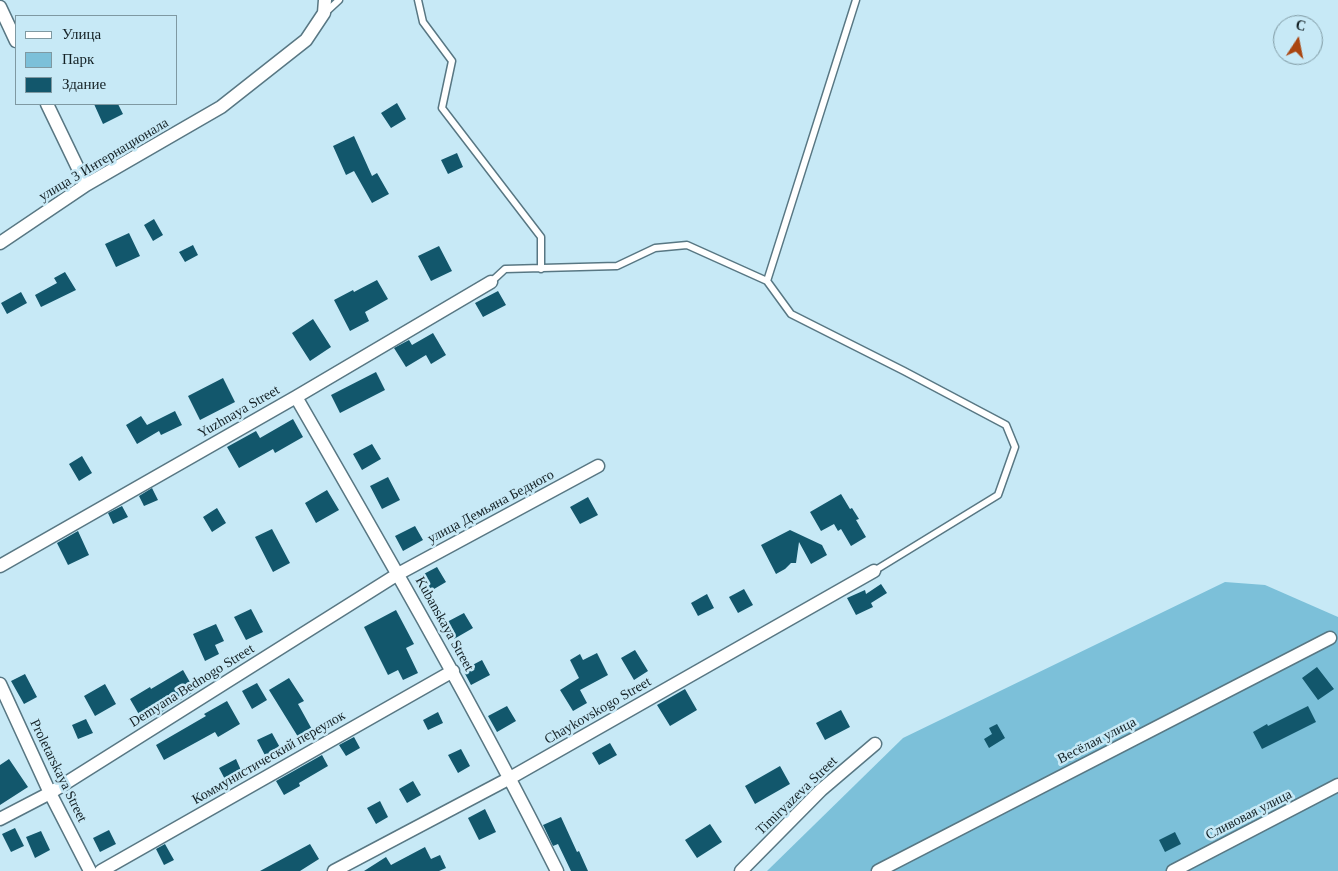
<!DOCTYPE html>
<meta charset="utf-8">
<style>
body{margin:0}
#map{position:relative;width:1338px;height:871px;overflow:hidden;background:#c7e9f6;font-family:Georgia,serif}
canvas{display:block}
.legend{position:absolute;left:15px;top:15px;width:162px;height:90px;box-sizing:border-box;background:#c7e9f6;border:1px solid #7f99a2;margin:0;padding:6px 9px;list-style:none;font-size:15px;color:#142125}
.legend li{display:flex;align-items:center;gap:10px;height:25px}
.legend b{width:25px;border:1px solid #7f99a2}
.north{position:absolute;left:1273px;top:15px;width:50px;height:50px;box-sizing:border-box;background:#c7e9f6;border:1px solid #7f99a2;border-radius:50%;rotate:11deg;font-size:14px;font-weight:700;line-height:20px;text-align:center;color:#142125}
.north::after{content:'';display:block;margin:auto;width:18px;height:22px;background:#aa4611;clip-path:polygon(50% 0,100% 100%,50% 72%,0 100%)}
</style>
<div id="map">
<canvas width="1338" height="871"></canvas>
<ul class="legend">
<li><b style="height:6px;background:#fff"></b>Улица</li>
<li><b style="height:14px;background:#7cc0d9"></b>Парк</li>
<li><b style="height:14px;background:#12576c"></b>Здание</li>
</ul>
<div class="north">С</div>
</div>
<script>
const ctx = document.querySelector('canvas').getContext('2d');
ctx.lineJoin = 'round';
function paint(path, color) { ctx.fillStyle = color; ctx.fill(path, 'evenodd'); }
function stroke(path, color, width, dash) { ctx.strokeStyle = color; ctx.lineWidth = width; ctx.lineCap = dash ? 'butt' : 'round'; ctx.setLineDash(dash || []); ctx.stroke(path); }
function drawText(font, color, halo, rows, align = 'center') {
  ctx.font = font + ' Georgia,serif'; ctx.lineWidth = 5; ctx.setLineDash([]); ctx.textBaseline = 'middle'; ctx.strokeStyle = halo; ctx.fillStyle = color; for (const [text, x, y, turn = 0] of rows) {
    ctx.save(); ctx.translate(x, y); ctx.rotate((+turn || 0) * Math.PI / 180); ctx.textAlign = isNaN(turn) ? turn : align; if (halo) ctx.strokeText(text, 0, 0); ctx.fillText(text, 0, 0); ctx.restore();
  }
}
const green = new Path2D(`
 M 1225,582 L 1265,585 L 1338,617 L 1338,871 L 767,871 L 903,738 Z`);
const building = new Path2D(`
 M 397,103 L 406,119 L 391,128 L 381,113 Z
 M 94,104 L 118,104 L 123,114 L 103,124 Z
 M 354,136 L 372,176 L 377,173 L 389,194 L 372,203 L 354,171 L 346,175 L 333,146 Z
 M 457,153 L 463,167 L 448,174 L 441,160 Z
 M 154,219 L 163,235 L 153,241 L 144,225 Z
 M 129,233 L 140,256 L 116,267 L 105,244 Z
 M 193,245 L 198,255 L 185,262 L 179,252 Z
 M 439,246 L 452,271 L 431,281 L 418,256 Z
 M 65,272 L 76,290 L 41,307 L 35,295 L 57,283 L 54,278 Z
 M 377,280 L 388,299 L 365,312 L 369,321 L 350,331 L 334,300 L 353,290 L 354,292 Z
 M 498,291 L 506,305 L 483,317 L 475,303 Z
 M 21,292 L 27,303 L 7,314 L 1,303 Z
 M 313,319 L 331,347 L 310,361 L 292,333 Z
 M 433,333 L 446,355 L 431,364 L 426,355 L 406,367 L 394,348 L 409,340 L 412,345 Z
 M 376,372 L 385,390 L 340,413 L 331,395 Z
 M 223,378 L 235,402 L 200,420 L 188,396 Z
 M 175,411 L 182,425 L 161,435 L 159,431 L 137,444 L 126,425 L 141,416 L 147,425 Z
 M 293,419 L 303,437 L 275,453 L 273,449 L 239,468 L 227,447 L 256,431 L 260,438 Z
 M 372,444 L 381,459 L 362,470 L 353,454 Z
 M 82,456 L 92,473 L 79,481 L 69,464 Z
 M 388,477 L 400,500 L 382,509 L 370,486 Z
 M 152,488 L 158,500 L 144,506 L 139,496 Z
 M 327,490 L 339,510 L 316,523 L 305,503 Z
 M 841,494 L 850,509 L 852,508 L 859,519 L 856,520 L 866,537 L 851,546 L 841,529 L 838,531 L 834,524 L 821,531 L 810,512 Z
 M 588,497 L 598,515 L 580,524 L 570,507 Z
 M 122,506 L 128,517 L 113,524 L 108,513 Z
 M 217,508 L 226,523 L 212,532 L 203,517 Z
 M 415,526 L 423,540 L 403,551 L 395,536 Z
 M 272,529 L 290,563 L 273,572 L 255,537 Z
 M 790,530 L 822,545 L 827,555 L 811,564 L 799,542 L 796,563 L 791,563 L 785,569 L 776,574 L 761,545 Z
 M 78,531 L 89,555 L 68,565 L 57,543 Z
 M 437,567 L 446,582 L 429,592 L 420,576 Z
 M 881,584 L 887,593 L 871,603 L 873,607 L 856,615 L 847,598 L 865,590 L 866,594 Z
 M 744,589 L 753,605 L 738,613 L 729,597 Z
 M 707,594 L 714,608 L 698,616 L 691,603 Z
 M 251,609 L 263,632 L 246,640 L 234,617 Z
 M 396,610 L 414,644 L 406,648 L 418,673 L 403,680 L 398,670 L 388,675 L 364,627 Z
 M 464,613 L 473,628 L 454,639 L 445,623 Z
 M 216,624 L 224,641 L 215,645 L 219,654 L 205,661 L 193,634 Z
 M 635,650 L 648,671 L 634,680 L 621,658 Z
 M 597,653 L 608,675 L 580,690 L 587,703 L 573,711 L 560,690 L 579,678 L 570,660 L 580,654 L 583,660 Z
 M 482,660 L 490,675 L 471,685 L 463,670 Z
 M 1317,667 L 1334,689 L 1318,700 L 1302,678 Z
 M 183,670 L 195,691 L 144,723 L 130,699 L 150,687 L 151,689 Z
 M 25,674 L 37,697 L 24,704 L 11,681 Z
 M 289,678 L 304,701 L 298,704 L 314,733 L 300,740 L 269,690 Z
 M 257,683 L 267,700 L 252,709 L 242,691 Z
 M 105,684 L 116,704 L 95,716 L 84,696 Z
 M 685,689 L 697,710 L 670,726 L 657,705 Z
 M 227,701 L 240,724 L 218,737 L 215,732 L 164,760 L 156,745 L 206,716 L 204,714 Z
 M 507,706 L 516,721 L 497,732 L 488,716 Z
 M 1308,706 L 1316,722 L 1262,749 L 1253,732 L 1267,724 L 1268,726 Z
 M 841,710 L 850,727 L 825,740 L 816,723 Z
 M 438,712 L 443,723 L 428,730 L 423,720 Z
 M 86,719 L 93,733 L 78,739 L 72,725 Z
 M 997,724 L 1005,738 L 989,748 L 984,739 L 992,734 L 989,728 Z
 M 272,733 L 283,753 L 268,761 L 257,740 Z
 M 354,737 L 360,748 L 346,756 L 339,745 Z
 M 610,743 L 617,755 L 599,765 L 592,753 Z
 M 461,749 L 470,766 L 458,773 L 448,755 Z
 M 322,755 L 328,766 L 299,783 L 300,786 L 284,795 L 276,781 Z
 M 9,759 L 28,787 L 0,805 L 0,765 Z
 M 236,759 L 244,777 L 228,785 L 219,768 Z
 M 780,766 L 790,784 L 755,804 L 745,786 Z
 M 413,781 L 421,795 L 407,803 L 399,789 Z
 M 380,801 L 388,817 L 376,824 L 367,808 Z
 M 485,809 L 496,832 L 479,840 L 468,818 Z
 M 561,817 L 577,852 L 579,851 L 588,871 L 571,871 L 558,844 L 553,846 L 545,829 L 543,825 Z
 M 710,824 L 722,842 L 697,858 L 685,840 Z
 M 15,828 L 24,846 L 11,852 L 2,834 Z
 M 109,830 L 116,844 L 100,852 L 93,838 Z
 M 41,831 L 50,850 L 35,858 L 26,837 Z
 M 1175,832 L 1181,844 L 1165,852 L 1159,840 Z
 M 165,844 L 174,860 L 164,865 L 156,849 Z
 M 310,844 L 319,859 L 300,871 L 260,871 Z
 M 425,847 L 431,859 L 440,855 L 446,868 L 439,871 L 364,871 L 386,857 L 391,865 Z`);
const lane = new Path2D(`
 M 418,0 L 423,22 L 452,61 L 442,108 L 541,237 L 541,269
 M 856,0 L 767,281 L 791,314 L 904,371 L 1006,425 L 1015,447 L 998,495 L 874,571
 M 325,13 L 339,0
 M 491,282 L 505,269 L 617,266 L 655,248 L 687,245 L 767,281`);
const street = new Path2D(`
 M 0,7 L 16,41
 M 47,104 L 86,185
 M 0,243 L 86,185 L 221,107 L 306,40 L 324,13 L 325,0
 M 296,397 C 386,553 476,709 557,871
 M 0,566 L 296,397 L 491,282
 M 0,684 L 50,793 L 90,871
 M 0,819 L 50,793 L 398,574 L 598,466
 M 101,871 L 453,671
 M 334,871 L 510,778 L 874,571
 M 741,871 L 821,790 L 875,744
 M 878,871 L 1330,638
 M 1173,871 L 1338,785`);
const streetNames = [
 ["улица 3 Интернационала",104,160,-31],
 ["Yuzhnaya Street",239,412,-30],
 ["улица Демьяна Бедного",491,507,-28],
 ["Kubanskaya Street",444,624,61],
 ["Demyana Bednogo Street",192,686,-32],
 ["Chaykovskogo Street",598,711,-30],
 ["Весёлая улица",1097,741,-27],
 ["Коммунистический переулок",269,758,-30],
 ["Proletarskaya Street",58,771,64],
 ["Timiryazeva Street",797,796,-44],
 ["Сливовая улица",1249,815,-27]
];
paint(green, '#7cc0d9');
paint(building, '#12576c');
stroke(lane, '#587783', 9);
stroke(street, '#587783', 15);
stroke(lane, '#fff', 6);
stroke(street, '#fff', 12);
drawText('14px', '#142125', '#c7e9f6', streetNames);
</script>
